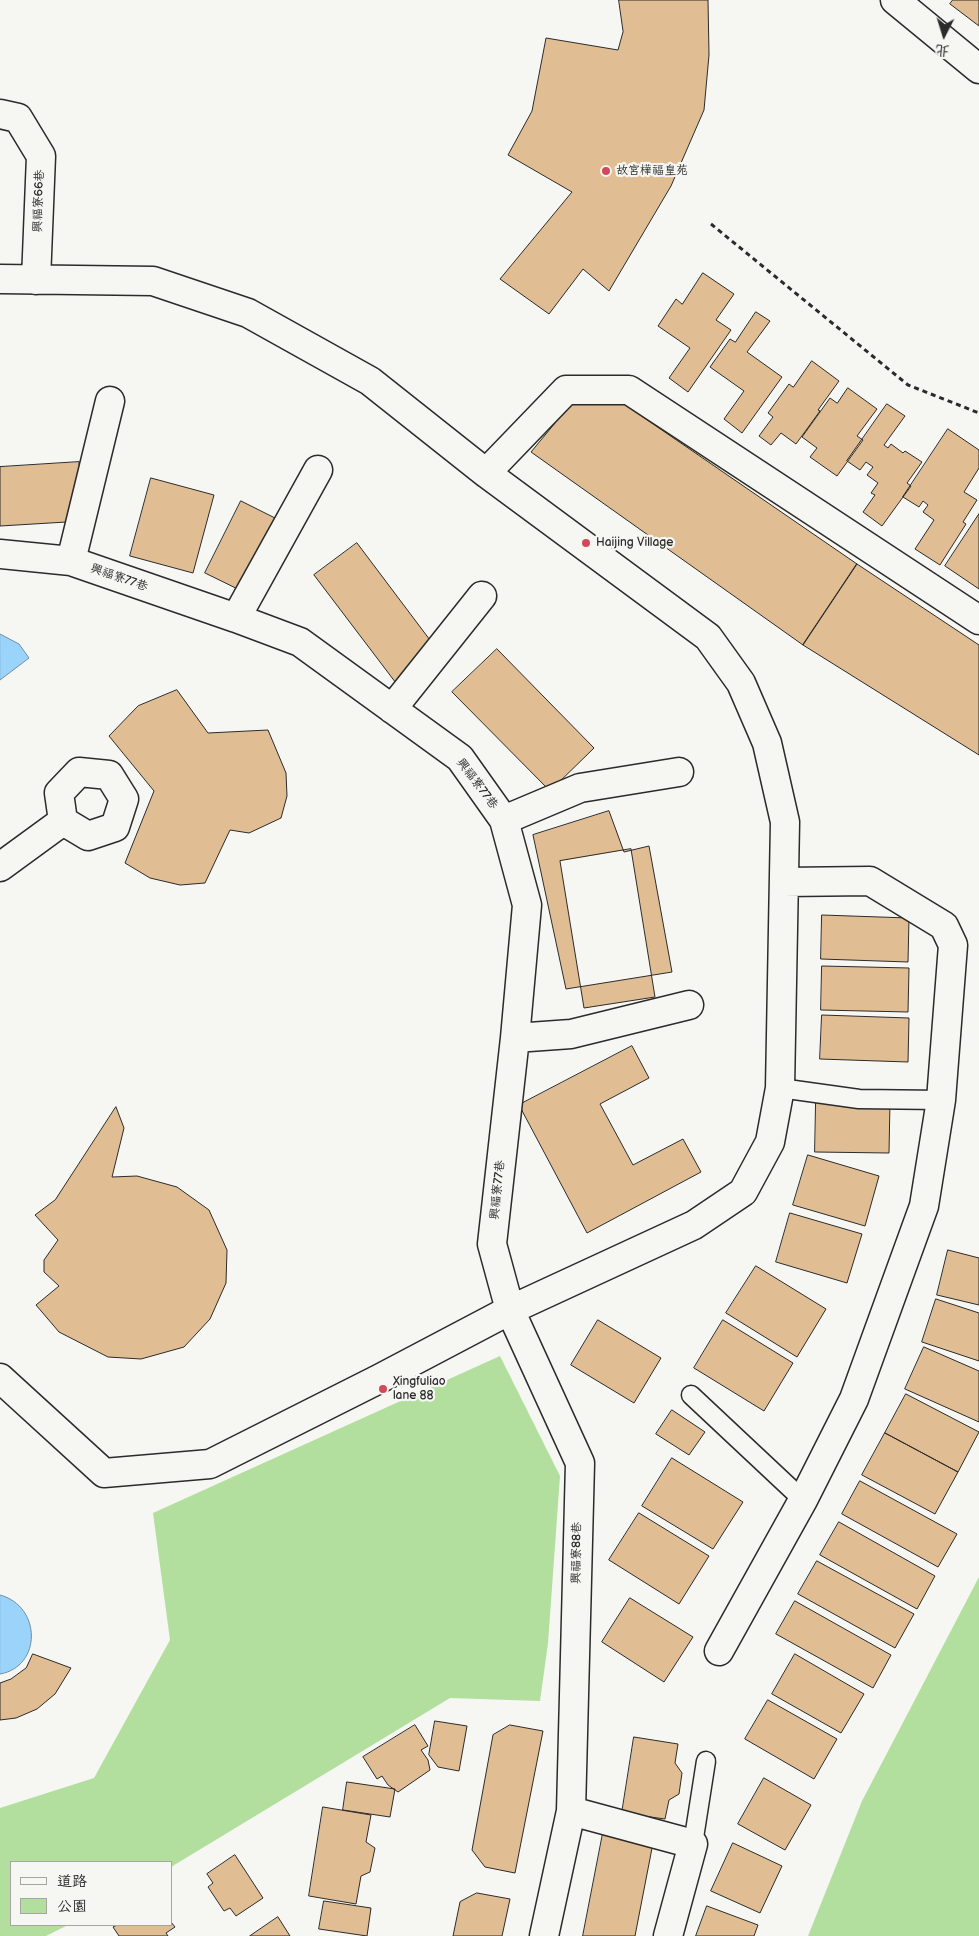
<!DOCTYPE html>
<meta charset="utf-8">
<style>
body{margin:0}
#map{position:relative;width:979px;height:1936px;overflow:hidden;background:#f6f6f2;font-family:"Balsamiq Sans","LXGW WenKai TC",sans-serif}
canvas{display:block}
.legend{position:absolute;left:10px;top:1861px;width:162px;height:65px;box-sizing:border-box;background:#f6f6f2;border:1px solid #a5a5a2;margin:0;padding:6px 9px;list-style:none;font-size:15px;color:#2b2b2b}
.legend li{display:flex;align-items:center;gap:10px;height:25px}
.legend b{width:25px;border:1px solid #a5a5a2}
.north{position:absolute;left:919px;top:10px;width:50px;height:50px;-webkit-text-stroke:4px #f6f6f2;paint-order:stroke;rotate:185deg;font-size:14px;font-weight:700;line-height:20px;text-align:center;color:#2b2b2b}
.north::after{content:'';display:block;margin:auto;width:18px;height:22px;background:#2b2b2b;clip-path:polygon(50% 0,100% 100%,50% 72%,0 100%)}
</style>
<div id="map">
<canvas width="979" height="1936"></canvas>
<ul class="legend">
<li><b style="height:6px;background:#f6f6f2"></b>道路</li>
<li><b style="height:14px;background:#b2df9d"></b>公園</li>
</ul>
<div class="north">北</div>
</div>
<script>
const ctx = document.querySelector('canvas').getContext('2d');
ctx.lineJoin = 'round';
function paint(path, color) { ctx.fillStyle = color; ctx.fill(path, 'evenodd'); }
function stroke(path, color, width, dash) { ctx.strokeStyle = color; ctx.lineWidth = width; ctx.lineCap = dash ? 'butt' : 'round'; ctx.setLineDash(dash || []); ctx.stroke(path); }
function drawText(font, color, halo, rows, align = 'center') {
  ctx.font = font + ' "Balsamiq Sans","LXGW WenKai TC",sans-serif'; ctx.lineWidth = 4.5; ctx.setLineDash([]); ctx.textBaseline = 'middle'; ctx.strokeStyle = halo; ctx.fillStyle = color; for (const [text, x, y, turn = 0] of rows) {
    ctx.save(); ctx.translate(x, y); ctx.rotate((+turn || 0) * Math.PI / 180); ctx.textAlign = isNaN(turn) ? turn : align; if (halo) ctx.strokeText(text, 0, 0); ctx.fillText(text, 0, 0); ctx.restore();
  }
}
const green = new Path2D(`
 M 500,1356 L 560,1476 L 548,1643 L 540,1701 L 450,1698 L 171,1867 L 171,1862 L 11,1862 L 11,1925 L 68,1925 L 46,1936 L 0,1936 L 0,1808 L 94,1778 L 170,1640 L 153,1513 Z
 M 979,1577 L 979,1936 L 808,1936 L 862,1801 Z`);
const water = new Path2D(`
 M 0,634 L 19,644 L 29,658 L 0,680 Z
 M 0,1595 C 42,1606 42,1667 0,1674 Z`);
const building = new Path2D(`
 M 619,0 L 708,0 L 709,55 L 704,110 L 671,186 L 609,291 L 583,269 L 549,314 L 500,279 L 572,192 L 508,155 L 532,111 L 546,38 L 618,50 L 623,32 Z
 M 953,0 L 979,0 L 979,26 L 950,4 Z
 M 703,273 L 734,294 L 716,320 L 731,330 L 688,392 L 669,378 L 690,348 L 658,326 L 676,299 L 682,304 Z
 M 756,312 L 770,321 L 747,352 L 782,377 L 742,433 L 724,419 L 744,391 L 710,367 L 730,339 L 735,342 Z
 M 812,361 L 839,381 L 818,410 L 820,411 L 796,444 L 781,433 L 771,445 L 759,436 L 773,417 L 768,413 L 789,384 L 793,387 Z
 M 848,388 L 877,409 L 857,436 L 863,440 L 837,476 L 810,457 L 817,448 L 802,437 L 830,398 L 837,403 Z
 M 608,393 L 857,564 L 803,645 L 531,452 L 575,399 Z
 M 887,404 L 905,416 L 884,445 L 888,448 L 891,444 L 903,453 L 905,451 L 922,462 L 907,483 L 911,486 L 882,526 L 863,512 L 875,495 L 871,493 L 878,483 L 867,475 L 873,467 L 866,462 L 860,470 L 847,461 Z
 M 948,429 L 979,450 L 979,468 L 964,492 L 977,500 L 963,522 L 966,524 L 940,565 L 915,549 L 934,520 L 923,512 L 928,505 L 923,501 L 919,507 L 903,497 Z
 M 79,462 L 83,521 L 0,526 L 0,467 Z
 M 151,478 L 214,495 L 193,573 L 130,556 Z
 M 241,501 L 291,526 L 256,598 L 205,573 Z
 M 979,514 L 979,589 L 945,566 Z
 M 357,543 L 442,656 L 399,687 L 314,575 Z
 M 857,564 L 979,645 L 979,755 L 803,645 Z
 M 497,649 L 594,748 L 550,791 L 452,692 Z
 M 177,690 L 208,733 L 268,730 L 286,773 L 287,796 L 281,818 L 249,833 L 230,830 L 205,883 L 180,885 L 150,878 L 125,863 L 154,791 L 109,736 L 138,706 Z
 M 609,811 L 624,852 L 649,846 L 672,972 L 566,989 L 533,835 Z
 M 631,849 L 655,997 L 584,1008 L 560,861 Z
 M 822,915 L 909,918 L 908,962 L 821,959 Z
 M 822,966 L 909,968 L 908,1012 L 821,1010 Z
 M 822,1015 L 909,1018 L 908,1062 L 820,1059 Z
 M 632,1046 L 649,1078 L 600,1104 L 633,1165 L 683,1139 L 701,1172 L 587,1233 L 519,1105 Z
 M 816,1101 L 890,1101 L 889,1153 L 815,1152 Z
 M 116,1107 L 124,1128 L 112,1177 L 137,1176 L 177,1187 L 209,1210 L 227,1250 L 226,1283 L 210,1319 L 184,1347 L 141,1359 L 108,1357 L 59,1332 L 36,1305 L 59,1286 L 44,1272 L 44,1260 L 58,1240 L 35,1215 L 55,1200 Z
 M 808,1155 L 879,1176 L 865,1226 L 793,1205 Z
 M 790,1213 L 862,1234 L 847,1283 L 776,1262 Z
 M 948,1250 L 979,1258 L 979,1305 L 937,1295 Z
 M 756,1266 L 826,1309 L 797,1357 L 726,1313 Z
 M 936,1299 L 979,1313 L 979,1361 L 922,1342 Z
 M 598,1320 L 661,1358 L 634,1403 L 571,1365 Z
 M 723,1320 L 793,1363 L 764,1411 L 694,1368 Z
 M 924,1347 L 979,1371 L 979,1422 L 905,1389 Z
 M 906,1394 L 979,1432 L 958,1472 L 885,1433 Z
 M 672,1410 L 705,1432 L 689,1455 L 656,1434 Z
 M 885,1433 L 958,1472 L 935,1514 L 862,1475 Z
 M 672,1458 L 743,1502 L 713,1549 L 642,1506 Z
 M 860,1481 L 957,1534 L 938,1567 L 842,1514 Z
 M 639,1513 L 709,1556 L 679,1604 L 609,1560 Z
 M 839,1522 L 935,1576 L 917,1609 L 820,1555 Z
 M 817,1561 L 914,1614 L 895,1648 L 798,1594 Z
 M 630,1598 L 693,1637 L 664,1682 L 602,1642 Z
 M 795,1601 L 891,1655 L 873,1688 L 776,1634 Z
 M 33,1654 L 71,1668 L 55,1694 L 37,1709 L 16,1718 L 0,1720 L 0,1683 L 11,1679 L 26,1668 Z
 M 795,1654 L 864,1694 L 841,1733 L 772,1694 Z
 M 768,1700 L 837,1739 L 814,1779 L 745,1739 Z
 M 435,1721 L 467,1726 L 459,1771 L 438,1767 L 429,1755 Z
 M 415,1725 L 428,1746 L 421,1750 L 428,1760 L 430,1770 L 398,1792 L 388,1785 L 382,1776 L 377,1779 L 363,1757 Z
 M 510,1725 L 543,1731 L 515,1873 L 485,1867 L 472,1850 L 493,1735 Z
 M 634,1737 L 678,1744 L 675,1763 L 682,1773 L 679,1794 L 669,1800 L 665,1819 L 622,1813 Z
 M 764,1778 L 811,1805 L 785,1850 L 738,1824 Z
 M 347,1782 L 395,1789 L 390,1817 L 343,1810 Z
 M 323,1807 L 371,1815 L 366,1842 L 375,1848 L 370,1872 L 361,1876 L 356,1904 L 309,1896 Z
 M 603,1833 L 653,1843 L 635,1936 L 583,1936 Z
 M 733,1843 L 782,1866 L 760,1913 L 711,1891 Z
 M 235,1855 L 263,1898 L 236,1916 L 230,1908 L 224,1911 L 208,1887 L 213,1883 L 207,1874 Z
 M 477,1893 L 510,1899 L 502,1936 L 453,1936 L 460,1902 Z
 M 324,1901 L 371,1908 L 367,1936 L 319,1929 Z
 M 707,1906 L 758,1925 L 754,1936 L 696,1936 Z
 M 278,1917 L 290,1936 L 250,1936 Z
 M 171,1922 L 175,1927 L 166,1933 L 168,1936 L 119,1936 L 113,1927 L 117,1925 L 171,1925 Z`);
const path = new Path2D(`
 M 711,224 L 908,385 L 979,413`);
const service = new Path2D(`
 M 780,1088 L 859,1099 L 941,1100
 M 691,1395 L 803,1500
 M 693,1844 L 706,1761`);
const minor = new Path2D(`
 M 895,0 L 979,69
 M 0,114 L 18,118 L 41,156 L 36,280
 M 0,279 L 153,281 L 248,313 L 370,381 L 486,473 L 708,637 L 741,683 L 767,743 L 785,822 L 780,1088 L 770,1142 L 743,1192 L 694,1225 L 510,1310 L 379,1379 L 210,1464 L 104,1473 L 0,1378
 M 486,473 L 566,390 L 629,390 L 979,620
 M 0,554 L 71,561 L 236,618 L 300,642 L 460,758 L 504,820 L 527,905 L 515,1038 L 492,1244 L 510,1310 L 580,1463 L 571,1811 L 544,1936
 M 71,561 L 110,401
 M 236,618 L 318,470
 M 392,709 L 482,596
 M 79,772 L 109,775 L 124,799 L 115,827 L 88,836 L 63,821 L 59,793 Z
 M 504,820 L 580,788 L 679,772
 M 0,867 L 63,821
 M 515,1038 L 571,1034 L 689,1005
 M 719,1651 L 803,1500 L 854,1399 L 924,1206 L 941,1100 L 953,945 L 944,926 L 870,881 L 784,882
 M 571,1811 L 693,1844 L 668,1936`);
const markers = [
 [606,171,5,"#d1495b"],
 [586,543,5,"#d1495b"],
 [383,1389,5,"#d1495b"]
];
const poiNames = [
 ["故宮樺福皇苑",616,171],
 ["Haijing Village",596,543],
 ["Xingfuliao",393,1382],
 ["lane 88",393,1396]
];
const streetNames = [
 ["興福寮66巷",39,201,-88],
 ["興福寮77巷",119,578,19],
 ["興福寮77巷",477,784,53],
 ["興福寮77巷",498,1190,-84],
 ["興福寮88巷",577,1553,-89]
];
paint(green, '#b2df9d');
paint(water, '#9bd4fb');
stroke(water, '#6e90a8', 1);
paint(building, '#e1bd93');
stroke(building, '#2b2b2b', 1);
stroke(service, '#2b2b2b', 21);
stroke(minor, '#2b2b2b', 31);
stroke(path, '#2b2b2b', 3, [5, 4]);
stroke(service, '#f6f6f2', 18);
stroke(minor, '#f6f6f2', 28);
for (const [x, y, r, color] of markers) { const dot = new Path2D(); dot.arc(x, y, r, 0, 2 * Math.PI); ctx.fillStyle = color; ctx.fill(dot); stroke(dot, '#f6f6f2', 2); }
drawText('12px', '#2b2b2b', '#f6f6f2', poiNames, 'left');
drawText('12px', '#2b2b2b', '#f6f6f2', streetNames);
</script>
